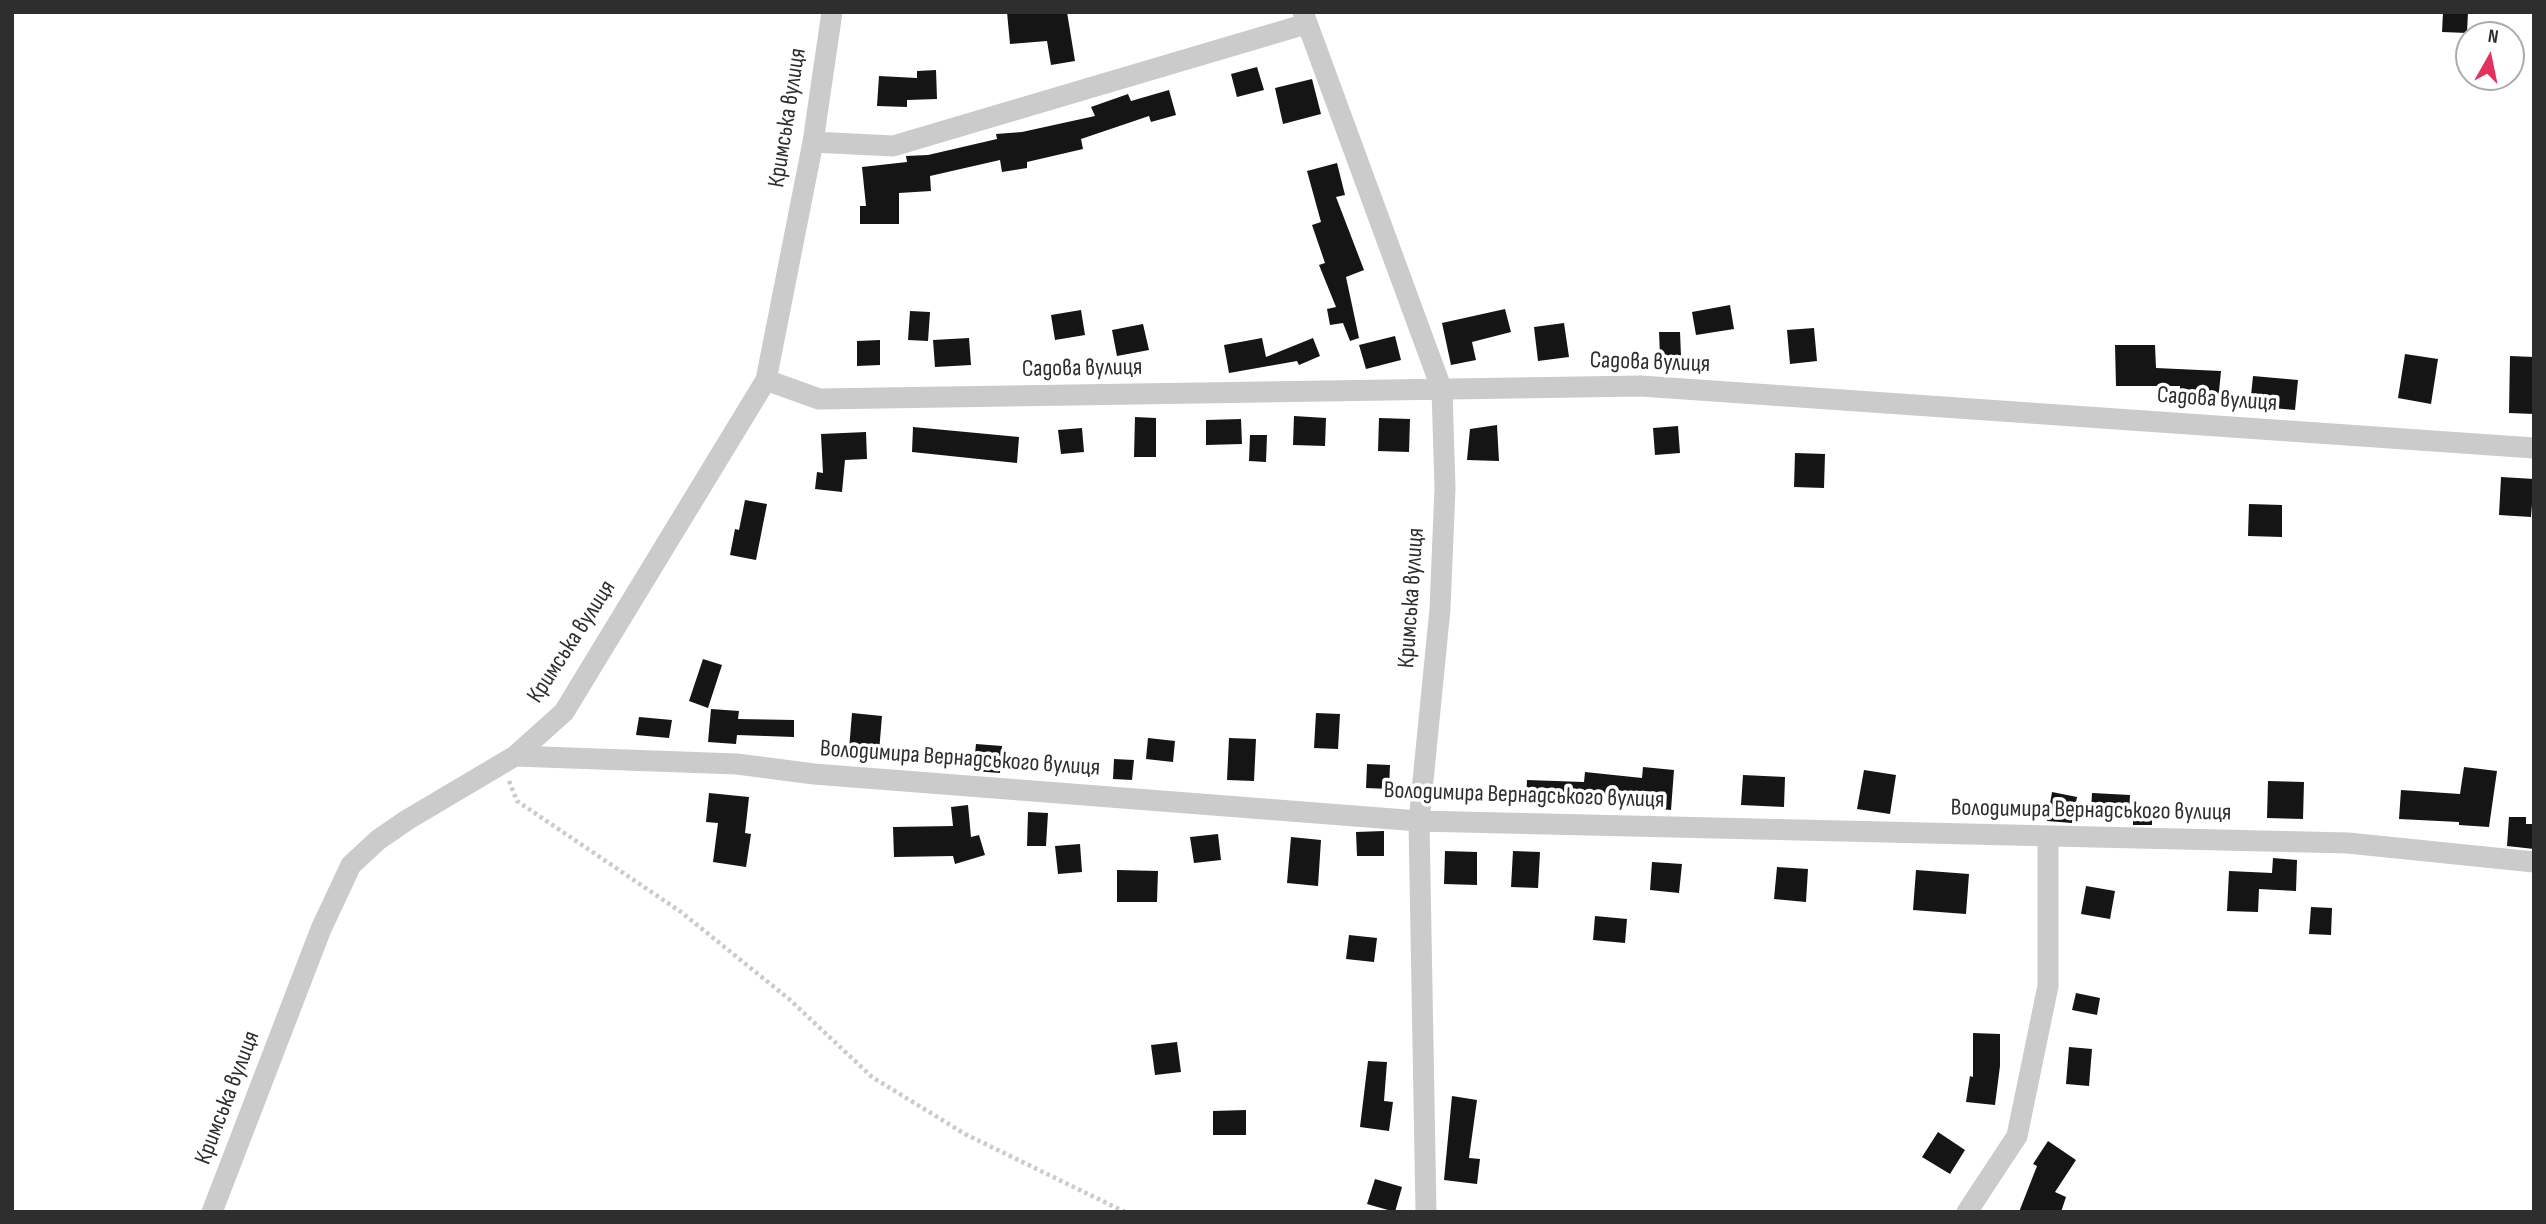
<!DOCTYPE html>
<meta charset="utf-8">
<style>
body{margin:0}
#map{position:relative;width:2546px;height:1224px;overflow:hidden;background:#fff;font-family:"Sofia Sans Condensed",sans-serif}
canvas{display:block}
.frame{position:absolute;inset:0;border:14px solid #2e2e2e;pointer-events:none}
.north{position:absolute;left:2455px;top:21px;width:70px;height:70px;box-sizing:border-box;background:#fff;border:2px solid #ababab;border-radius:50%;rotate:9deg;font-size:19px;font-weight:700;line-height:28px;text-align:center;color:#2e2e2e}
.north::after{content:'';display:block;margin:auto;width:24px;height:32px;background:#e2325e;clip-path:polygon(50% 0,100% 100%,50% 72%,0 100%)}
</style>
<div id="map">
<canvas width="2546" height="1224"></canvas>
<div class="frame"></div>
<div class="north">N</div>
</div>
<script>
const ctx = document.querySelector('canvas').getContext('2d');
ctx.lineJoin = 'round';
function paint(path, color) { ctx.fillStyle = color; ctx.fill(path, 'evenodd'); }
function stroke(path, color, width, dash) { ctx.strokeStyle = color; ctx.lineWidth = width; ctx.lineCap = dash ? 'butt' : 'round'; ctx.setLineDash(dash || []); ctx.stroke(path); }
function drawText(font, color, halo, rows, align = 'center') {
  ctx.font = font + ' "Sofia Sans Condensed",sans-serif'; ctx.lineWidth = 7; ctx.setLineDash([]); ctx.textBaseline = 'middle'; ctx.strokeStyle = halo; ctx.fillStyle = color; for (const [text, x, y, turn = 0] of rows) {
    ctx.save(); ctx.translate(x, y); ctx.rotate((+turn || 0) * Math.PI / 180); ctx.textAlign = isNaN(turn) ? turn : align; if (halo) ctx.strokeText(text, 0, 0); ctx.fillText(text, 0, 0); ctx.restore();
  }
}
const building = new Path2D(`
 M 1007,12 L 1067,12 L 1075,61 L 1051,65 L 1047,41 L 1010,44 Z
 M 2443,12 L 2468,12 L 2467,33 L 2442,32 Z
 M 1257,67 L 1264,90 L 1237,97 L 1231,74 Z
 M 936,70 L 937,99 L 907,100 L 907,107 L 877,106 L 879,76 L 917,78 L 917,71 Z
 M 1312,79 L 1321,114 L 1283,124 L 1275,88 Z
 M 1169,90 L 1176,115 L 1151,122 L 1149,116 L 1081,139 L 1083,149 L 1027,162 L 1027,168 L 1002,172 L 1000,160 L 930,176 L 931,191 L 899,193 L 899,224 L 860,224 L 860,206 L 866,206 L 862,167 L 907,162 L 906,156 L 928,155 L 997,139 L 996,134 L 1022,132 L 1095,116 L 1091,107 L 1128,94 L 1131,101 Z
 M 1337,163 L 1345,195 L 1336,197 L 1364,270 L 1346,277 L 1359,338 L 1350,341 L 1343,323 L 1330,325 L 1327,309 L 1336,307 L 1319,265 L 1325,263 L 1312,225 L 1321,222 L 1307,171 Z
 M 1730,305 L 1734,329 L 1696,335 L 1692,312 Z
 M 1505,309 L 1511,332 L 1472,342 L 1476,360 L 1451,365 L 1442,323 Z
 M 1081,310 L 1085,335 L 1055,340 L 1051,315 Z
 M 910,311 L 930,312 L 928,341 L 908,340 Z
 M 1564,323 L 1569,357 L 1538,361 L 1534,327 Z
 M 1143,324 L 1149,350 L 1117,356 L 1112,330 Z
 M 1814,328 L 1817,361 L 1790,364 L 1787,330 Z
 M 1659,332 L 1680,332 L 1681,356 L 1660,356 Z
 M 1395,336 L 1401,360 L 1366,369 L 1359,345 Z
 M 969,338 L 971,365 L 935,367 L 933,340 Z
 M 1262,338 L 1266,357 L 1313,338 L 1320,356 L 1299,365 L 1297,361 L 1229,373 L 1224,345 Z
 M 880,340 L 880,365 L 857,366 L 857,341 Z
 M 2115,345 L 2155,345 L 2156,368 L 2221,371 L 2218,402 L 2180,401 L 2180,386 L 2116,386 Z
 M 2405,354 L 2438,359 L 2431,404 L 2398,398 Z
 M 2510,356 L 2534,357 L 2534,414 L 2509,413 Z
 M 2253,376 L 2298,380 L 2295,410 L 2250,406 Z
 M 1294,416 L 1326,418 L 1325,446 L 1293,445 Z
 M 1135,417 L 1156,418 L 1156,457 L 1134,457 Z
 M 1379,418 L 1410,419 L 1409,452 L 1378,451 Z
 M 1241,419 L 1242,444 L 1206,445 L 1206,420 Z
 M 1497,425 L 1499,461 L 1467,460 L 1470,429 Z
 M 1678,426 L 1680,453 L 1655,455 L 1653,428 Z
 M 913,427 L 1019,437 L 1017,463 L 912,452 Z
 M 1082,428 L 1084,452 L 1061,454 L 1058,430 Z
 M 866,432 L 867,459 L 845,460 L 842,492 L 815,489 L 817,472 L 823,473 L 821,434 Z
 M 1250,435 L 1267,435 L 1266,462 L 1249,461 Z
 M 1795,453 L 1825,454 L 1824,488 L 1794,487 Z
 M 2501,477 L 2534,479 L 2531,517 L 2499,515 Z
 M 745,500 L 767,504 L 756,560 L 730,555 L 735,529 L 739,530 Z
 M 2249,504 L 2282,505 L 2282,537 L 2248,536 Z
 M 703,659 L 722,665 L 708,708 L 689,701 Z
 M 711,709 L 739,711 L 738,719 L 794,720 L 794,737 L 737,735 L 736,744 L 708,742 Z
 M 852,713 L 882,716 L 879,752 L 849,750 Z
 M 1316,713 L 1340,714 L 1338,749 L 1314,748 Z
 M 639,717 L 672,720 L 669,738 L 636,735 Z
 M 1148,738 L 1175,741 L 1173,762 L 1146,759 Z
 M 1229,738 L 1256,739 L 1254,781 L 1227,780 Z
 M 976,744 L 1002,746 L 1000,773 L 973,771 Z
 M 1114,759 L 1134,760 L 1132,780 L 1113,779 Z
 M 1367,764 L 1390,765 L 1389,789 L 1366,788 Z
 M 1643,767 L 1674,770 L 1671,810 L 1640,807 L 1640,804 L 1567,797 L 1567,801 L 1526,800 L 1527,780 L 1584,782 L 1585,772 L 1642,778 Z
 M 2464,767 L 2497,771 L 2489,827 L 2459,825 L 2459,822 L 2399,819 L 2401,790 L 2460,794 Z
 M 1864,770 L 1896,775 L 1890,814 L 1857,809 Z
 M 1743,775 L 1785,777 L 1784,807 L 1741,805 Z
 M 2268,781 L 2304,782 L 2303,819 L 2267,818 Z
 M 2052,792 L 2077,797 L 2072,823 L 2047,821 Z
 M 709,793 L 749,797 L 745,833 L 751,834 L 746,867 L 713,862 L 718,823 L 706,822 Z
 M 2092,793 L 2130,795 L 2129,815 L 2091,813 Z
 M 968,805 L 971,837 L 979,835 L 985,855 L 955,864 L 953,856 L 894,857 L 893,827 L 953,826 L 951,807 Z
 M 2133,811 L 2152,812 L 2152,825 L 2133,825 Z
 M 1028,812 L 1048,813 L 1046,846 L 1027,846 Z
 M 2509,817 L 2526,817 L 2526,824 L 2534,824 L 2534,849 L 2507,846 Z
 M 1384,831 L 1384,856 L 1357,856 L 1356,832 Z
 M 1218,834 L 1221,860 L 1194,863 L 1190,837 Z
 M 1291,837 L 1321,840 L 1318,886 L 1287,883 Z
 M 1080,844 L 1082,872 L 1058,874 L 1055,846 Z
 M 1445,851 L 1477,852 L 1477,885 L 1444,884 Z
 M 1513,851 L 1540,852 L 1538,888 L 1511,887 Z
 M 2273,858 L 2297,860 L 2296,891 L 2259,889 L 2258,912 L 2227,911 L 2229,871 L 2272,873 Z
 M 1652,862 L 1682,864 L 1679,893 L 1650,890 Z
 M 1777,867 L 1808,869 L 1806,902 L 1774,899 Z
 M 1117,870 L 1158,871 L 1157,902 L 1117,902 Z
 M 1916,870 L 1969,874 L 1966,914 L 1913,910 Z
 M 2086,886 L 2115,891 L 2110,919 L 2081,914 Z
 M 2311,907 L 2332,908 L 2331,935 L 2309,934 Z
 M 1595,916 L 1627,919 L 1625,943 L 1593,940 Z
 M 1349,935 L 1377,938 L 1374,962 L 1346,959 Z
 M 2076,993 L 2100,998 L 2097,1015 L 2072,1010 Z
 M 1973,1033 L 2000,1034 L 2000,1066 L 1995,1105 L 1966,1102 L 1970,1076 L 1973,1077 Z
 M 1177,1042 L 1181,1072 L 1155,1075 L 1151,1045 Z
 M 2069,1047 L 2092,1049 L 2089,1086 L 2066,1084 Z
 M 1368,1061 L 1387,1062 L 1384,1101 L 1393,1102 L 1389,1131 L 1360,1127 Z
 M 1452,1096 L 1477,1100 L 1469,1158 L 1480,1159 L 1477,1184 L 1444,1180 Z
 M 1246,1110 L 1246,1135 L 1213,1135 L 1213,1111 Z
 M 1938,1132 L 1965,1150 L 1950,1174 L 1922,1157 Z
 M 2048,1141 L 2076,1160 L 2055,1192 L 2066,1197 L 2061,1212 L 2019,1212 L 2037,1166 L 2033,1164 Z
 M 1375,1179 L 1402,1187 L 1395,1212 L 1367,1204 Z`);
const path = new Path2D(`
 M 509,781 L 517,801 L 681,912 L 789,999 L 872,1077 L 965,1134 L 1125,1212`);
const minor = new Path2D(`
 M 1303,12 L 1442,390 L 1445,488 L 1440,609 L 1419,821 L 1426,1212
 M 813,142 L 893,146 L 1306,24
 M 766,380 L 819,399 L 1641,386 L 2534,448
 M 515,756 L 737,764 L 814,774 L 1419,821 L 2348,843 L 2534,862
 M 212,1212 L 321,929 L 351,865 L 378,840 L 407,820 L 515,756 L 564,712 L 766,380 L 813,142 L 832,12
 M 1967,1212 L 2017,1136 L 2048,986 L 2048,836`);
const streetNames = [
 ["Кримська вулиця",788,118,-81],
 ["Садова вулиця",1650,363,2],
 ["Садова вулиця",1082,369,-1],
 ["Садова вулиця",2217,400,4],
 ["Кримська вулиця",1412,598,-86],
 ["Кримська вулиця",572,642,-57],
 ["Володимира Вернадського вулиця",960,759,4],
 ["Володимира Вернадського вулиця",1524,796,2],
 ["Володимира Вернадського вулиця",2091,811,1],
 ["Кримська вулиця",228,1098,-69]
];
paint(building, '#151515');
stroke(path, '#cbcbcb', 4.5, [3.5, 3.5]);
stroke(minor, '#cbcbcb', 21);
drawText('24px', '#2e2e2e', '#fff', streetNames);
</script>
